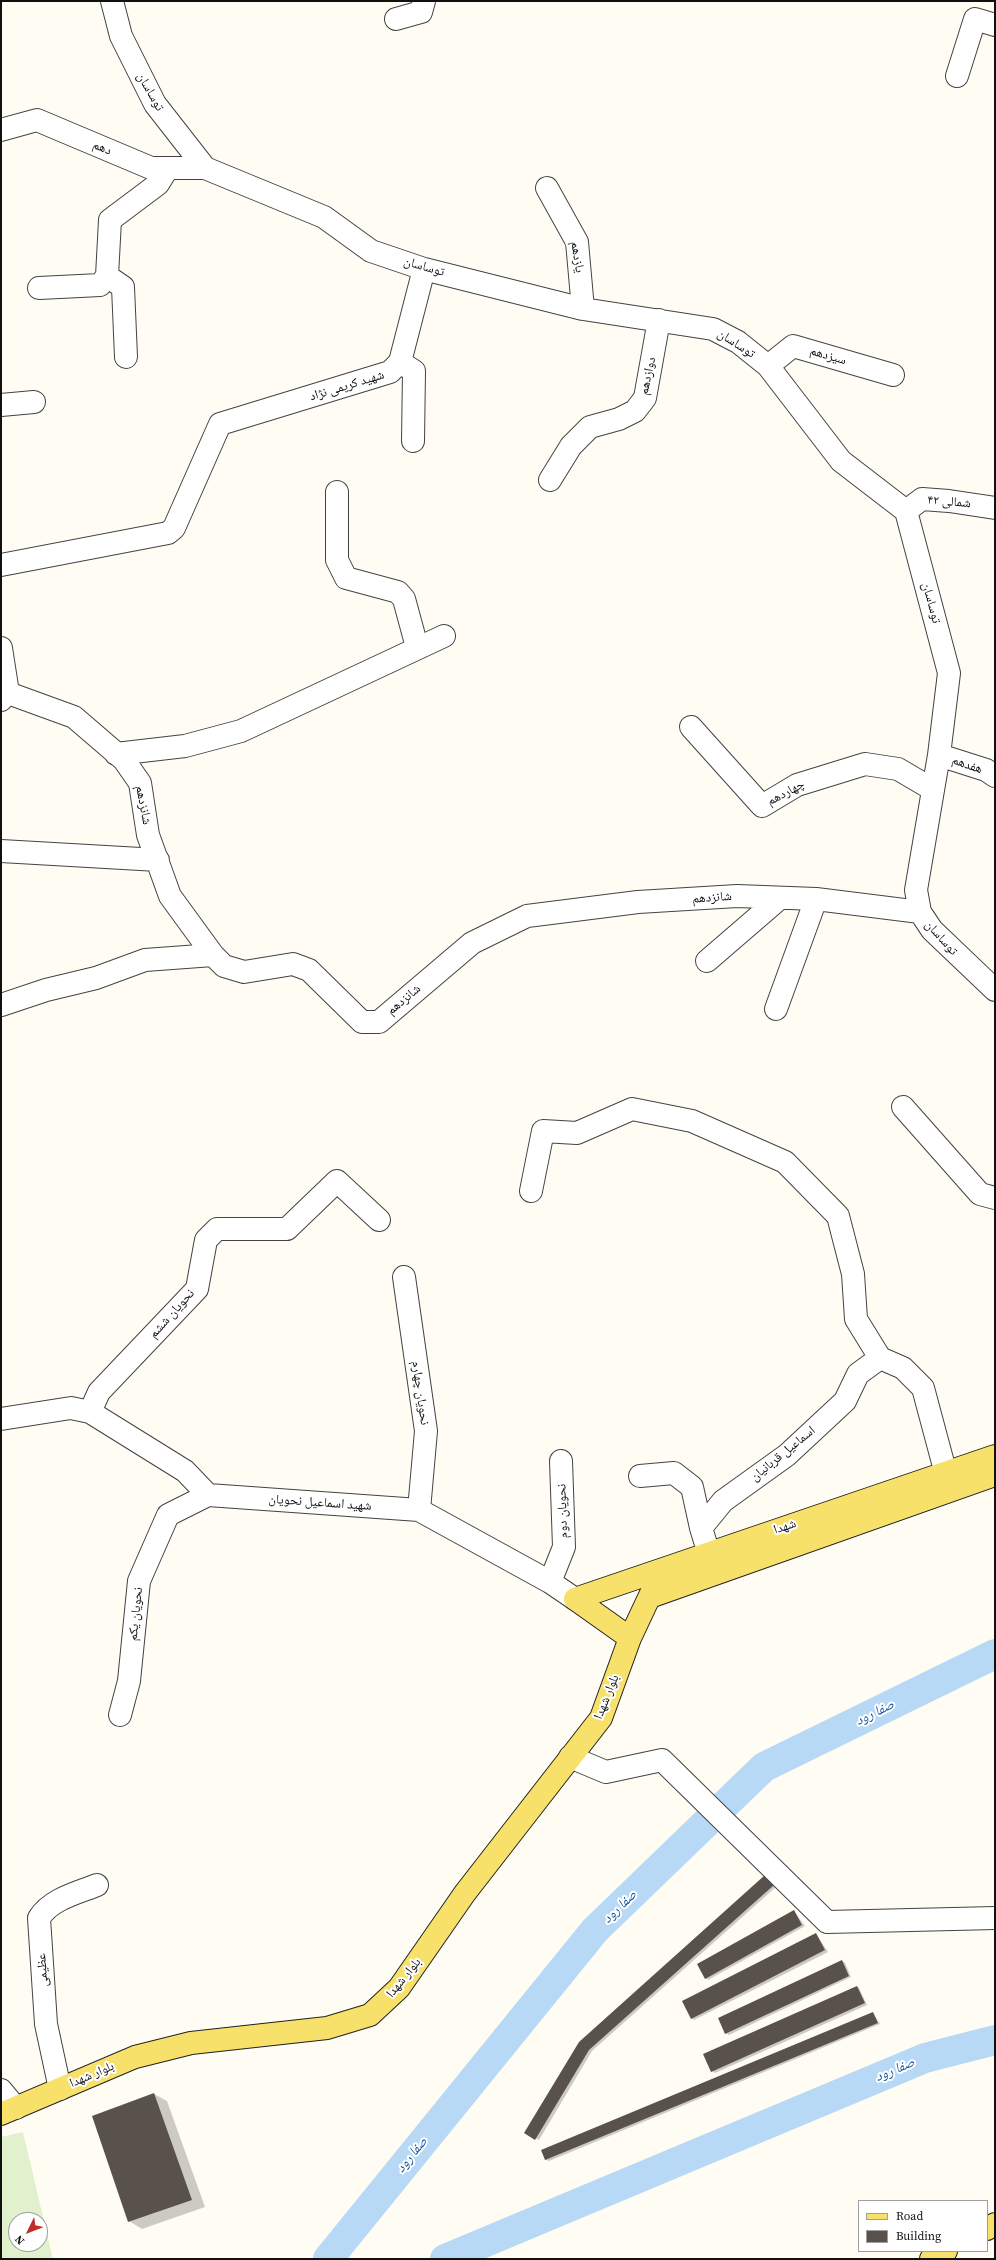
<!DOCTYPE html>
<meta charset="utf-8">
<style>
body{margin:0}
#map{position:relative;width:996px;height:2260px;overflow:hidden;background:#fffdf3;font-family:"Source Serif 4",serif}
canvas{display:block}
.frame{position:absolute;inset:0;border:2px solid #101010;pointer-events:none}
.legend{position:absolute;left:858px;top:2200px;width:130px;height:52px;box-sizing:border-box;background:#fff;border:1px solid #9f9f9f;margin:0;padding:5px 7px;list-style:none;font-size:12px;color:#101010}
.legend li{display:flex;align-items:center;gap:8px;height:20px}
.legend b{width:20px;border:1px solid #9f9f9f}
.north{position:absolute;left:8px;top:2212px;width:40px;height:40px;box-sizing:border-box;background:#fff;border:1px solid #9f9f9f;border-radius:50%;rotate:227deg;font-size:11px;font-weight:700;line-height:16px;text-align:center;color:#101010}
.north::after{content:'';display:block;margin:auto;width:14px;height:18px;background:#c02d27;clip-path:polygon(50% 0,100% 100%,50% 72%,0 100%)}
</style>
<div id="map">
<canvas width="996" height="2260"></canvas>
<div class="frame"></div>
<ul class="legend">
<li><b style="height:5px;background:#f7e16a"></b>Road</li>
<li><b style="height:11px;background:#59524c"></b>Building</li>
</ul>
<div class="north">N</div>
</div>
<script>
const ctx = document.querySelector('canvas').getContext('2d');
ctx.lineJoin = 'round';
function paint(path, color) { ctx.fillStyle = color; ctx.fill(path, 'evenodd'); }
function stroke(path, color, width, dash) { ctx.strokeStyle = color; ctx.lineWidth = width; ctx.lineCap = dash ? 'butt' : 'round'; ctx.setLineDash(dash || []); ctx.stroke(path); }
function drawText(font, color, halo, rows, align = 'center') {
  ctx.font = font + ' "Source Serif 4","Noto Naskh Arabic",serif'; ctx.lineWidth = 4; ctx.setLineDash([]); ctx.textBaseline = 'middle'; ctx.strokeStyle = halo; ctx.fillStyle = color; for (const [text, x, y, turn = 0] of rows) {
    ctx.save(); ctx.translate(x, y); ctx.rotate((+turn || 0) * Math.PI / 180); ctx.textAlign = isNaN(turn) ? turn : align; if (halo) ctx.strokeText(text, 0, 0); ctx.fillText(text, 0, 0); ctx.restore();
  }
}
const pitch = new Path2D(`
 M 23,2132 L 53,2259 L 1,2259 L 1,2137 ZM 16,2220 L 40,2220 L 40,2244 L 16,2244 Z`);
const shadow = new Path2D(`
 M 765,1877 L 776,1887 L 592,2051 L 539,2140 L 525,2133 L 580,2042 Z
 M 794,1911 L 805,1926 L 708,1980 L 706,1978 Z
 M 816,1934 L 828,1952 L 694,2020 L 691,2018 Z
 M 842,1961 L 845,1963 L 851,1977 L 729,2035 L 726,2033 Z
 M 857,1987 L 859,1988 L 867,2005 L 715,2073 L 712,2071 Z
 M 873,2013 L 880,2024 L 549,2161 L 546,2160 L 542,2150 Z
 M 154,2094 L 167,2101 L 205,2207 L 142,2229 L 129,2221 Z`);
const river = new Path2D(`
 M 328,2259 L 595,1930 L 764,1767 L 995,1654
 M 445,2259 L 925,2058 L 995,2040`);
const building = new Path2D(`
 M 765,1875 L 774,1885 L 589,2050 L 535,2140 L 524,2133 L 579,2042 Z
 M 794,1910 L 802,1925 L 705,1979 L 697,1964 Z
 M 816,1933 L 825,1950 L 691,2019 L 682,2001 Z
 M 842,1960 L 849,1976 L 725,2034 L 718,2018 Z
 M 857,1986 L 865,2003 L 711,2072 L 703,2054 Z
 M 873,2012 L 878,2023 L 545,2160 L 541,2150 Z
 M 154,2093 L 192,2200 L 128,2222 L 92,2116 Z`);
const minor = new Path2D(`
 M 112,1 L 121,36 L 155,104 L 205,168 L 324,217 L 371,251 L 424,269 L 583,309 L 713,329 L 738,342 L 768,366 L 841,461 L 906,511 L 949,673 L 939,755 L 916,890 L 920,912 L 932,930 L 995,990
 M 396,19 L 421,12 L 424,1
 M 957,76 L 975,19 L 995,25
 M 1,130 L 37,120 L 151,168 L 205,168
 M 547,188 L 577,242 L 583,309
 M 107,276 L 123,287 L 126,357
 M 39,288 L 100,285 L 107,276 L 110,220 L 158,184 L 168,168
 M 400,362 L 414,371 L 413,441
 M 768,366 L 793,346 L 893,375
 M 1,405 L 34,402
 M 550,480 L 571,446 L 590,427 L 619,419 L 635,411 L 645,398 L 659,320
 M 337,492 L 337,560 L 346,578 L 398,592 L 404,599 L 417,647
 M 906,511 L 922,499 L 949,501 L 995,508
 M 1,565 L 168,533 L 174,528 L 220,424 L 390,372 L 400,362 L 424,269
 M 1,648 L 8,693
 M 1,700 L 8,693 L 74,717 L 124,760 L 140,783 L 148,835 L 170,896 L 213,955 L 224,966 L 244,972 L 293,964 L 309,970 L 362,1022 L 379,1022 L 472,943 L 527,916 L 638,902 L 737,896 L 816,899 L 920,912
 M 691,727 L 762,806 L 797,785 L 865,764 L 898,769 L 932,789
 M 116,754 L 185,746 L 241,731 L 444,636
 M 939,755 L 986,770 L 995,776
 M 1,851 L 158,860
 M 707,961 L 780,898
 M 1,1005 L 46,990 L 96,978 L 145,960 L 213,955
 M 776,1009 L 816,899
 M 903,1107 L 980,1194 L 995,1198
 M 531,1191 L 543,1131 L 577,1133 L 632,1109 L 692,1121 L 785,1162 L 838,1216 L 853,1274 L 856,1319 L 880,1358 L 903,1368 L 923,1388 L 950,1489
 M 404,1277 L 426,1431 L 419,1510
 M 90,1412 L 99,1392 L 197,1289 L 206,1240 L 217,1229 L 287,1229 L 337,1181 L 379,1220
 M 1,1419 L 71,1408 L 90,1412 L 185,1471 L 208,1495 L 419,1510 L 550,1582 L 575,1599
 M 640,1476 L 674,1473 L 692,1487 L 701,1528
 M 709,1554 L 701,1528 L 723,1501 L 787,1455 L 845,1401 L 858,1374 L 880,1358
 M 550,1582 L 564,1547 L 561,1461
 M 120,1715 L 129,1681 L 139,1581 L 168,1515 L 208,1495
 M 570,1757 L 606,1772 L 662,1760 L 827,1922 L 995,1918
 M 60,2089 L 46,2024 L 39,1918 C 51,1899 77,1893 97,1885
 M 1,2090 L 16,2108`);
const major = new Path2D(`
 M 650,1597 L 995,1475
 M 575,1599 L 995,1456
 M 575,1599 L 630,1638
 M 1,2114 L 135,2057 L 191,2043 L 327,2028 L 370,2015 L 399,1988 L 465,1893 L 601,1718 L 630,1638 L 662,1570
 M 987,2229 L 995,2224
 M 931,2259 L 946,2251`);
const streetNames = [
 ["توساسان",150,92,60],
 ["دهم",102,148,23],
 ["یازدهم",577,257,81],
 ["توساسان",424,267,16],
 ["توساسان",736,344,33],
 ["سیزدهم",828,356,16],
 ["دوازدهم",648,376,-78],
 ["شهید کریمی نژاد",347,386,-17],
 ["شمالی ۴۲",949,502,5],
 ["توساسان",931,603,75],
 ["هفدهم",967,765,19],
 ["چهاردهم",786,793,-28],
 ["شانزدهم",143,805,79],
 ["شانزدهم",712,898,-4],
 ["توساسان",941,938,48],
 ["شانزدهم",404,1000,-40],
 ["نحویان ششم",172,1314,-48],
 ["نحویان چهارم",420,1393,82],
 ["اسماعیل قربانیان",783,1454,-39],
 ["شهید اسماعیل نحویان",320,1503,4],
 ["نحویان دوم",563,1511,-92],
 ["شهدا",785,1527,-19],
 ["نحویان یکم",136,1614,-84],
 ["بلوار شهدا",607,1697,-68],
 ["عظیمی",43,1970,-94],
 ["بلوار شهدا",404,1978,-51],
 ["بلوار شهدا",92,2075,-23]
];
const waterNames = [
 ["صفا رود",875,1713,-26],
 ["صفا رود",620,1907,-44],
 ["صفا رود",895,2070,-23],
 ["صفا رود",412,2155,-51]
];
paint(pitch, '#e2f1cd');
paint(shadow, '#0003');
stroke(river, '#b7d9f6', 30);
paint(building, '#59524c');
stroke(minor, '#434343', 24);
stroke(major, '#212121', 24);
stroke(minor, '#fff', 22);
stroke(major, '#f7e16a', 22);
drawText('13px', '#101010', '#fff', streetNames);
drawText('italic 14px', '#185aa2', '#fff', waterNames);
</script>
